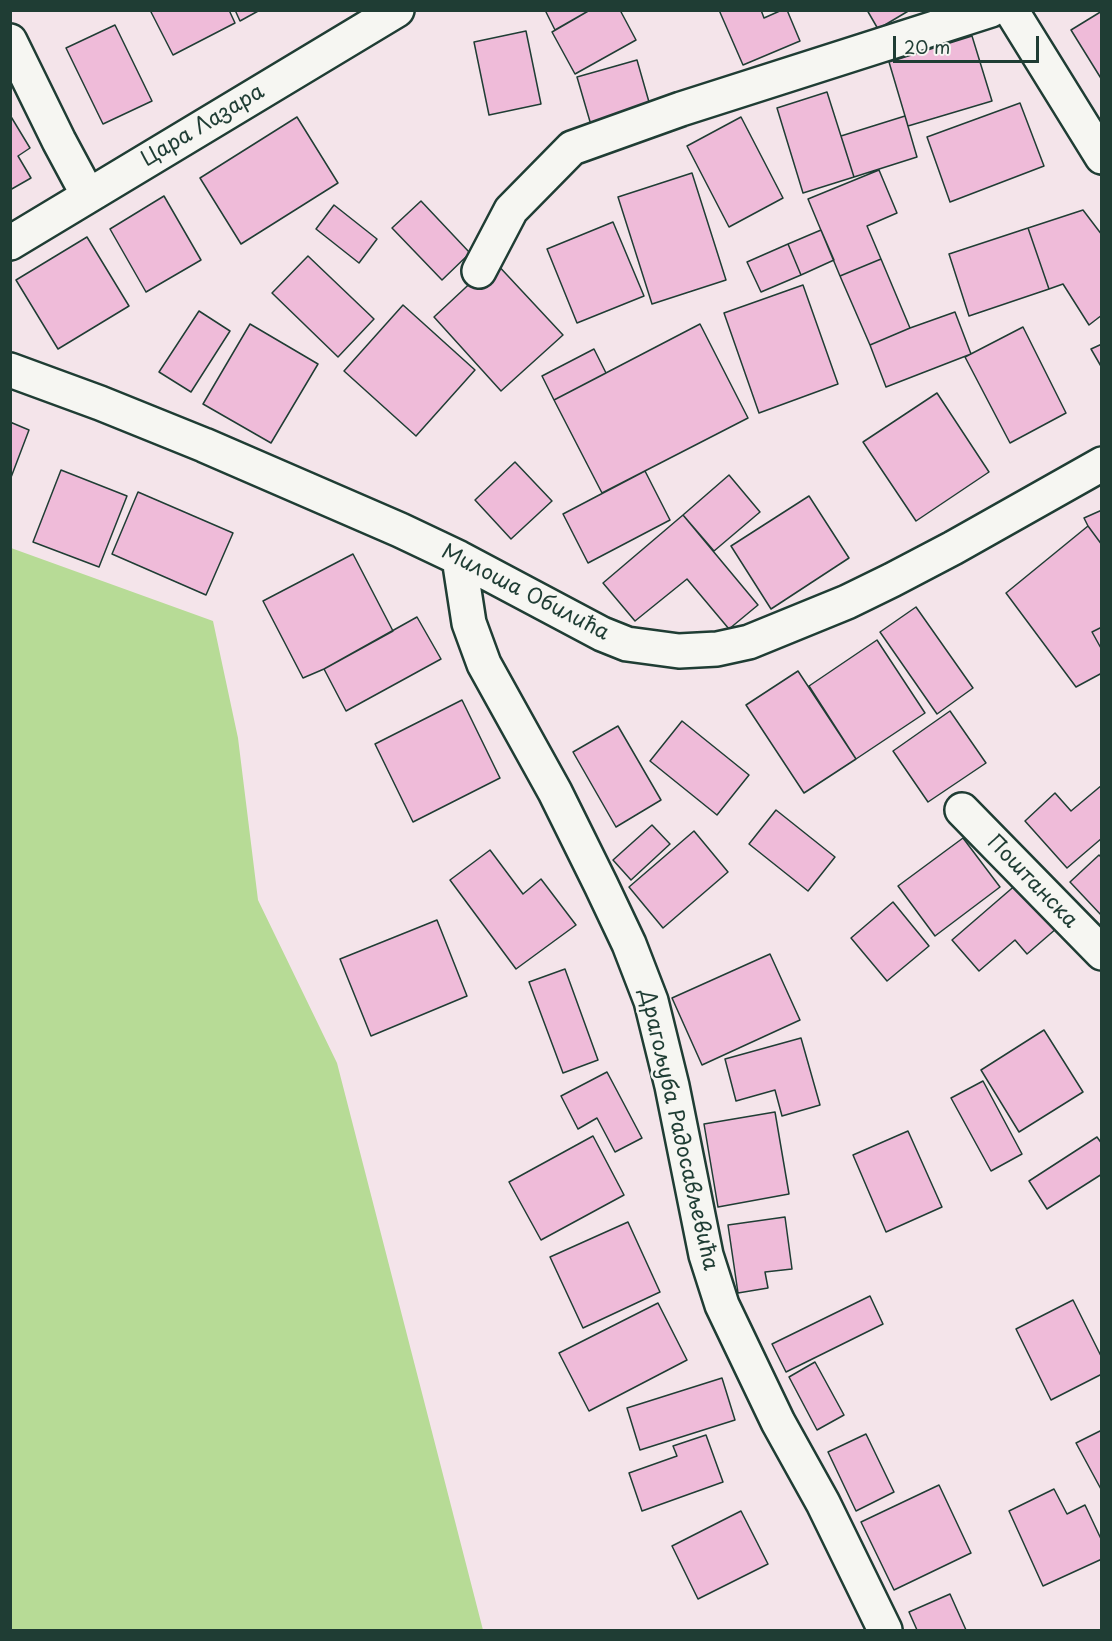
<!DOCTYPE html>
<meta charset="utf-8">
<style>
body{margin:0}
#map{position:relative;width:1112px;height:1641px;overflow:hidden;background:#f4e4ea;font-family:"Playpen Sans",sans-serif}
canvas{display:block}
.frame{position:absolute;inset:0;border:12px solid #1f3d34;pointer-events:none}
.scale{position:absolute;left:893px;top:36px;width:146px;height:27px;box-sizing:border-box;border:3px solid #1f3d34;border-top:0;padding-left:8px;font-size:18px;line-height:21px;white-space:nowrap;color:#1f3d34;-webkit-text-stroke:4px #f6f6f2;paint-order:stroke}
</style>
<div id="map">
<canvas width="1112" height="1641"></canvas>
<div class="frame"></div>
<div class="scale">20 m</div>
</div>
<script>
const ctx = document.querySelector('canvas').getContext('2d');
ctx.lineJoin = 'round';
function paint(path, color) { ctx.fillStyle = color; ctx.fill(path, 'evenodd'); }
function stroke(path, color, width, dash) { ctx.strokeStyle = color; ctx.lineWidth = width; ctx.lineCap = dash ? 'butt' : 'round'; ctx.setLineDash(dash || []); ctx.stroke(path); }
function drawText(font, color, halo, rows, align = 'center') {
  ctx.font = font + ' "Playpen Sans",sans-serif'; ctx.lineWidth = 5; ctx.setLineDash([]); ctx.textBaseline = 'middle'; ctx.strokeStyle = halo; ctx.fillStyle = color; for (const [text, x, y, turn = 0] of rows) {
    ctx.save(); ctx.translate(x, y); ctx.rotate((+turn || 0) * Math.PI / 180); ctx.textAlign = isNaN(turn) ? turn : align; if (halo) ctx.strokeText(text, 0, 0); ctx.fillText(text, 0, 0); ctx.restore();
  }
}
const green = new Path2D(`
 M 11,548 L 213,621 L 238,738 L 258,900 L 337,1063 L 483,1630 L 11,1630 Z`);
const building = new Path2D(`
 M 150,10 L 229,10 L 235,23 L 173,55 Z
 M 235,10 L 260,10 L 240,21 Z
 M 545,10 L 590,10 L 555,30 Z
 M 590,10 L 620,10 L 636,40 L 575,74 L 552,32 Z
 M 719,10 L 761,10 L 764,18 L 782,10 L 787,10 L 800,41 L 743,65 Z
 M 867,10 L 910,10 L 878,29 Z
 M 1102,11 L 1102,80 L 1071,30 Z
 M 115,25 L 152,101 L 103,124 L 66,48 Z
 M 526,31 L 541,104 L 489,115 L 474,42 Z
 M 972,36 L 992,101 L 908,126 L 889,62 Z
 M 637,60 L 651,109 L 591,125 L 577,77 Z
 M 827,92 L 854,177 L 803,193 L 777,108 Z
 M 1020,103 L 1044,166 L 950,202 L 927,137 Z
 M 10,115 L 30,148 L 18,156 L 31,178 L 10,190 Z
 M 905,116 L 917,157 L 854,177 L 841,136 Z
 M 297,117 L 338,183 L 241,244 L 200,178 Z
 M 741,117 L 783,198 L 729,227 L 687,146 Z
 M 879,170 L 897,213 L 867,226 L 881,259 L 840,276 L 808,199 Z
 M 692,173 L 726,280 L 652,304 L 618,197 Z
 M 164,196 L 201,260 L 146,292 L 110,229 Z
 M 421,201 L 470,253 L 442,280 L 392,228 Z
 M 334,205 L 377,239 L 359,263 L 316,229 Z
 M 1083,210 L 1102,235 L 1102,315 L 1089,325 L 1063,284 L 1049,289 L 1028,228 Z
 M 613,222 L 644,296 L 577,323 L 547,249 Z
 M 1028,228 L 1049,289 L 969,316 L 949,254 Z
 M 821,230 L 834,260 L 801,275 L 788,244 Z
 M 87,237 L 129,306 L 58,349 L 16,280 Z
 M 788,244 L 801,275 L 761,292 L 747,262 Z
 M 308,256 L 374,319 L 338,357 L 272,293 Z
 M 881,259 L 910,328 L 870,345 L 840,276 Z
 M 494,261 L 563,335 L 501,391 L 434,317 Z
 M 803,285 L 838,384 L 759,413 L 724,313 Z
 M 403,305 L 475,370 L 416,436 L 344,371 Z
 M 199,311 L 230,331 L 191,392 L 159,372 Z
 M 955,312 L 971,354 L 886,387 L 870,345 L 910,328 Z
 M 250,324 L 318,364 L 271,443 L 203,404 Z
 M 700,324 L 748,418 L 602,493 L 554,400 Z
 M 1023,327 L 1066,413 L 1010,443 L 965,357 Z
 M 1102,344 L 1102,368 L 1091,349 Z
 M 594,349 L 606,373 L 554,400 L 542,376 Z
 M 937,393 L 989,472 L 916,521 L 863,442 Z
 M 10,422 L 29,430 L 10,480 Z
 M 515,462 L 552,501 L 511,539 L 475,500 Z
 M 61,470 L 127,496 L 99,567 L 33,542 Z
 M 645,471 L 670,520 L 588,563 L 563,514 Z
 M 729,475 L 760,512 L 714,551 L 683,515 Z
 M 138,492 L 233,533 L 206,595 L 112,554 Z
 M 809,496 L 849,558 L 771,609 L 731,546 Z
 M 1102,510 L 1102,545 L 1088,526 L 1084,518 Z
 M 683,515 L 758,605 L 729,629 L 687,579 L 635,621 L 603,583 Z
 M 1088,526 L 1102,545 L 1102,627 L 1092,632 L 1102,650 L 1102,673 L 1076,687 L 1006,593 Z
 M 353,554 L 393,631 L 324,669 L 303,678 L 263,601 Z
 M 916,607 L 973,688 L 937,714 L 880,632 Z
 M 417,617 L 441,659 L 346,711 L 324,669 Z
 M 1102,627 L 1102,650 L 1092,632 Z
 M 877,640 L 925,713 L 856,759 L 809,686 Z
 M 798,671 L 856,759 L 804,793 L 746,705 Z
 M 462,700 L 500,778 L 413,822 L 375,744 Z
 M 950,711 L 986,763 L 928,802 L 893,751 Z
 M 682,721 L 749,775 L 717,815 L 650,761 Z
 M 618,726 L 661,800 L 616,827 L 573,752 Z
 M 1102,785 L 1102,838 L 1067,868 L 1025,821 L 1055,793 L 1071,811 Z
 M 776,810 L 835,857 L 808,891 L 749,844 Z
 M 652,825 L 670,844 L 631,880 L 613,860 Z
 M 694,831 L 728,872 L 663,928 L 629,887 Z
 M 963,838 L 1000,887 L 935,936 L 898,886 Z
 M 490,850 L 523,894 L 541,879 L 576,925 L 516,969 L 450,880 Z
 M 1099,855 L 1102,858 L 1102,916 L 1070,882 Z
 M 1018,883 L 1057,928 L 1027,954 L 1015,940 L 979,971 L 952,940 Z
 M 893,902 L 929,946 L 887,981 L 851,938 Z
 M 437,920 L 467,996 L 371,1036 L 340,959 Z
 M 770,954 L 800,1020 L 702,1065 L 672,998 Z
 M 565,969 L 598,1060 L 563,1073 L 529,982 Z
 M 1044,1030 L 1083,1092 L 1019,1132 L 981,1070 Z
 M 801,1038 L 820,1105 L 782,1116 L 775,1090 L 736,1101 L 725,1059 Z
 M 607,1072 L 642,1138 L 615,1152 L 597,1118 L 578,1129 L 561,1096 Z
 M 983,1081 L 1022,1154 L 991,1171 L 951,1098 Z
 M 775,1112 L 789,1194 L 718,1207 L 704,1124 Z
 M 908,1131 L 942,1207 L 886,1232 L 853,1155 Z
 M 593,1136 L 624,1195 L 541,1240 L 509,1182 Z
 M 1097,1137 L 1102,1144 L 1102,1174 L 1047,1209 L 1029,1181 Z
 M 785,1217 L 792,1269 L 765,1272 L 768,1288 L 738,1293 L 728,1225 Z
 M 628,1222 L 660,1292 L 583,1328 L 550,1257 Z
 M 870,1296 L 883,1324 L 786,1372 L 772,1344 Z
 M 1073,1300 L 1102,1358 L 1102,1374 L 1051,1400 L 1016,1329 Z
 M 658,1303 L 687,1360 L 589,1411 L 559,1353 Z
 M 815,1362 L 844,1415 L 817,1430 L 789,1377 Z
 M 722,1378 L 735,1420 L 640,1450 L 627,1408 Z
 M 1102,1430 L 1102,1491 L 1076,1443 Z
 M 866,1434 L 894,1492 L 856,1511 L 828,1452 Z
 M 706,1435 L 723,1482 L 642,1511 L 629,1473 L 677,1456 L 673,1446 Z
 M 939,1485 L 971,1553 L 894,1590 L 861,1522 Z
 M 1054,1489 L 1067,1514 L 1085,1505 L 1102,1541 L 1102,1559 L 1043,1586 L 1009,1511 Z
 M 741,1511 L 768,1564 L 698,1599 L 672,1546 Z
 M 950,1594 L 966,1630 L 917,1630 L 909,1612 Z`);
const minor = new Path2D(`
 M 1011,10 L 1102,157
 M 10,41 L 59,141 L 88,195
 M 10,243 L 397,10
 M 479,271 L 511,210 L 572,148 L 681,109 L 991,10
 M 10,370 L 100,403 L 204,445 L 400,530 L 459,558 L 602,634 L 627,644 L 679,651 L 717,649 L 749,642 L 847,602 L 892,580 L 953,548 L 1102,464
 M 459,558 L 469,623 L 484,664 L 555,792 L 601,885 L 629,944 L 651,1001 L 672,1086 L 706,1255 L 722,1305 L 778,1422 L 823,1503 L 885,1630
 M 962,810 L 1102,953`);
const streetNames = [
 ["Цара Лазара",203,126,-31],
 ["Милоша Обилића",525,593,27],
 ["Поштанска",1032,882,46],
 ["Драгољуба Радосављевића",678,1130,77]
];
paint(green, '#b7db96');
paint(building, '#efbbd9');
stroke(building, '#1f3d34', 1.5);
stroke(minor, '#1f3d34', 38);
stroke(minor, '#f6f6f2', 33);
drawText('21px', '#1f3d34', '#f6f6f2', streetNames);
</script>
